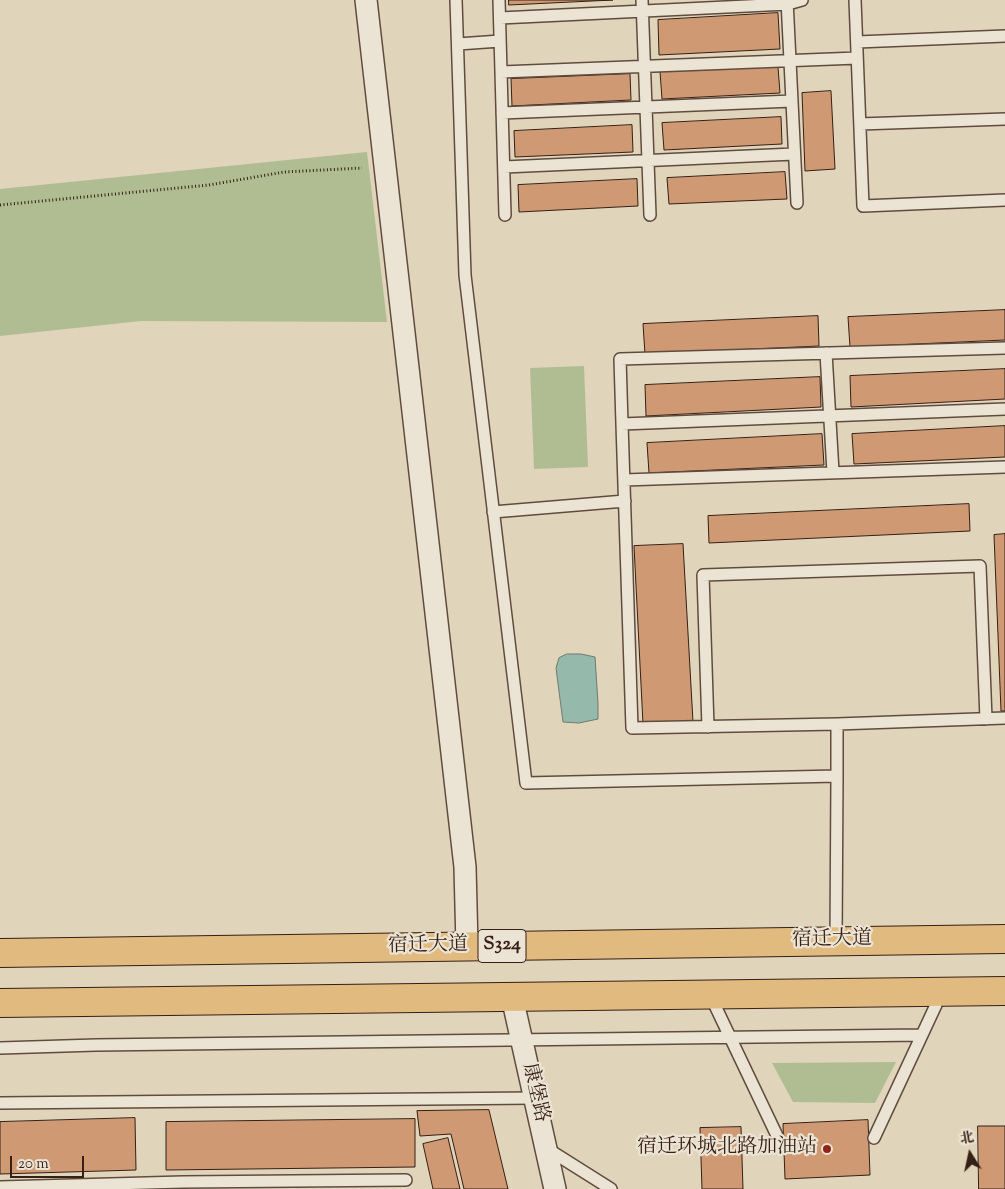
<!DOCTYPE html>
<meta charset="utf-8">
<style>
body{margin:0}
#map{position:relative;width:1005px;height:1189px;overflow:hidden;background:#e0d4bb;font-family:"Sorts Mill Goudy","Noto Serif SC",serif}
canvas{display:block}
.north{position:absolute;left:945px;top:1129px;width:50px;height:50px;-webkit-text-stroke:4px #ebe3d3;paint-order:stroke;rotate:350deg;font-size:14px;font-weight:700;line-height:20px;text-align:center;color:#361f14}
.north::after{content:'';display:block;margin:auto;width:18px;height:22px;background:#361f14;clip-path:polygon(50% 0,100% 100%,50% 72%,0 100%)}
.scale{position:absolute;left:10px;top:1156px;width:74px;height:22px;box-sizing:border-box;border:2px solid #361f14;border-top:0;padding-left:6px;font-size:15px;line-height:18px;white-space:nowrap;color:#361f14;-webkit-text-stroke:4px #ebe3d3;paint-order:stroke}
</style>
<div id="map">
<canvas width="1005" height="1189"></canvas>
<div class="north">北</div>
<div class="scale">20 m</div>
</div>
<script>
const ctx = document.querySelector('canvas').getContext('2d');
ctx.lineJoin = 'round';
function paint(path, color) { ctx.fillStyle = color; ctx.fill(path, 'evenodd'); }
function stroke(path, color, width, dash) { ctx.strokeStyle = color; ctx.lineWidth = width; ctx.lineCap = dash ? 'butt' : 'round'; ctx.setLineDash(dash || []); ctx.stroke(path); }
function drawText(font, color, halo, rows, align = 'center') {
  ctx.font = font + ' "Sorts Mill Goudy","Noto Serif SC",serif'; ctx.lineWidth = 4.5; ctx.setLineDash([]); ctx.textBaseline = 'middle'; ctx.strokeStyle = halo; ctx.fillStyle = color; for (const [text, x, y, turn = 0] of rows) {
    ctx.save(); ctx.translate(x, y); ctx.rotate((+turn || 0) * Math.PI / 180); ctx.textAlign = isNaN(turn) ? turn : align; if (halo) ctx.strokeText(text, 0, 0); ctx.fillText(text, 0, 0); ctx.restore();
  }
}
const green = new Path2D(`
 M 367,152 L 387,322 L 141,321 L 0,336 L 0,189 Z
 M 584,366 L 588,467 L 534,469 L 530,368 Z
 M 896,1062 L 875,1103 L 793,1102 L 772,1063 Z`);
const water = new Path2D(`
 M 567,654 L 581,654 L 595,657 L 598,703 L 598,719 L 579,723 L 563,722 L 556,668 L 559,658 Z`);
const building = new Path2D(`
 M 509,0 L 613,0 L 509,5 Z
 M 778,13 L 780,49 L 659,55 L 658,20 Z
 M 778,67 L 780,93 L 662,99 L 660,72 Z
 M 630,74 L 631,100 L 512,106 L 511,79 Z
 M 831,91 L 835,169 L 805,171 L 802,93 Z
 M 781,117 L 782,144 L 664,150 L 662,123 Z
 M 632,125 L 633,152 L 515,157 L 514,131 Z
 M 785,172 L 787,199 L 669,204 L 667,178 Z
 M 637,179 L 638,206 L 519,212 L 518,185 Z
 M 1005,310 L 1005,340 L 850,347 L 848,317 Z
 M 818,316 L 819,346 L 645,354 L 643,324 Z
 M 1005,369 L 1005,399 L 851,407 L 850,376 Z
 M 820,377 L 821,407 L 646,416 L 645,385 Z
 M 1005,426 L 1005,457 L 854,464 L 852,434 Z
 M 822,434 L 824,465 L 649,473 L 647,443 Z
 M 969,504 L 970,531 L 709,543 L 708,516 Z
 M 1005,534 L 1005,711 L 1001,711 L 994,535 Z
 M 683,544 L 693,722 L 643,724 L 634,546 Z
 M 489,1110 L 508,1189 L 464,1189 L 451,1134 L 420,1136 L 417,1111 Z
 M 135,1118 L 136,1170 L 0,1174 L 0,1122 Z
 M 415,1119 L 415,1167 L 166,1170 L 166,1122 Z
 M 868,1120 L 870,1175 L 785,1179 L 783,1124 Z
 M 978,1126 L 1005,1126 L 1005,1189 L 979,1189 Z
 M 741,1127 L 743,1189 L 702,1189 L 700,1128 Z
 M 448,1138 L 460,1189 L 433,1189 L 423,1144 Z`);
const path = new Path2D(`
 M 0,205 L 209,185 L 284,172 L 362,168`);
const service = new Path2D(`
 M 456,0 L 465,275 L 526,783 L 837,776 L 836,941
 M 499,0 L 505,215
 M 642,0 L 650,215
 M 787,0 L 797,203
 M 855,0 L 863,206 L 1005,200
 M 500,18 L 788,4 L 802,0
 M 857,42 L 1005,36
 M 458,44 L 500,41
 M 501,72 L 857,58
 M 502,113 L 792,101
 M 860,124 L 1005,119
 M 504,167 L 794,154
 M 826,353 L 833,472
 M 1005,409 L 622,424 L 632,728 L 837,724 L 1005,718
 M 622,424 L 620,359 L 1005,348
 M 624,480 L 1005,467
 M 493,512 L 625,501
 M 708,727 L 703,575 L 980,566 L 986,719
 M 837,776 L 837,724
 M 710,995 L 780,1142
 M 0,1048 L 96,1045 L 922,1035
 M 0,1103 L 535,1098
 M 874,1138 L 942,992
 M 546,1148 L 611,1189
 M 0,1187 L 183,1182 L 406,1180`);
const minor = new Path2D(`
 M 366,0 L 465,867 L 467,946
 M 512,997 L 555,1189`);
const primary = new Path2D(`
 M 0,953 L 1005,939
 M 0,1003 L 1005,991`);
const markers = [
 [827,1149,5,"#8f2418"]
];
const shields = [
 [502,946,48]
];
const shieldNames = [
 ["S324",502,946]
];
const streetNames = [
 ["宿迁大道",832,941,-1],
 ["宿迁大道",428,947,-1],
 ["康堡路",534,1093,77]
];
const poiNames = [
 ["宿迁环城北路加油站",817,1149]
];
paint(green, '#b0bd92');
paint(water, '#95b9aa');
stroke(water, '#6f7b6e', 1);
paint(building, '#ce9973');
stroke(building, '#361f14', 1);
stroke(service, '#604c3e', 14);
stroke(minor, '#604c3e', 24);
stroke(primary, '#361f14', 30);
stroke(path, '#361f14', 3, [1, 2.5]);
stroke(service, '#ebe3d3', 11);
stroke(minor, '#ebe3d3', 21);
stroke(primary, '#e0ba7e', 28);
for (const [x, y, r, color] of markers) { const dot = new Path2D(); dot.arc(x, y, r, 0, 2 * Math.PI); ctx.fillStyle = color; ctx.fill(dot); stroke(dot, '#ebe3d3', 2); }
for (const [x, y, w] of shields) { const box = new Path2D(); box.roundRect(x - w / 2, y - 16.5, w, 33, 4); ctx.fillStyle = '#ebe3d3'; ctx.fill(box); stroke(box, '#361f14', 1); }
drawText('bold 19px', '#361f14', null, shieldNames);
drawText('20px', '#361f14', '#ebe3d3', streetNames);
drawText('20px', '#361f14', '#ebe3d3', poiNames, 'right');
</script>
